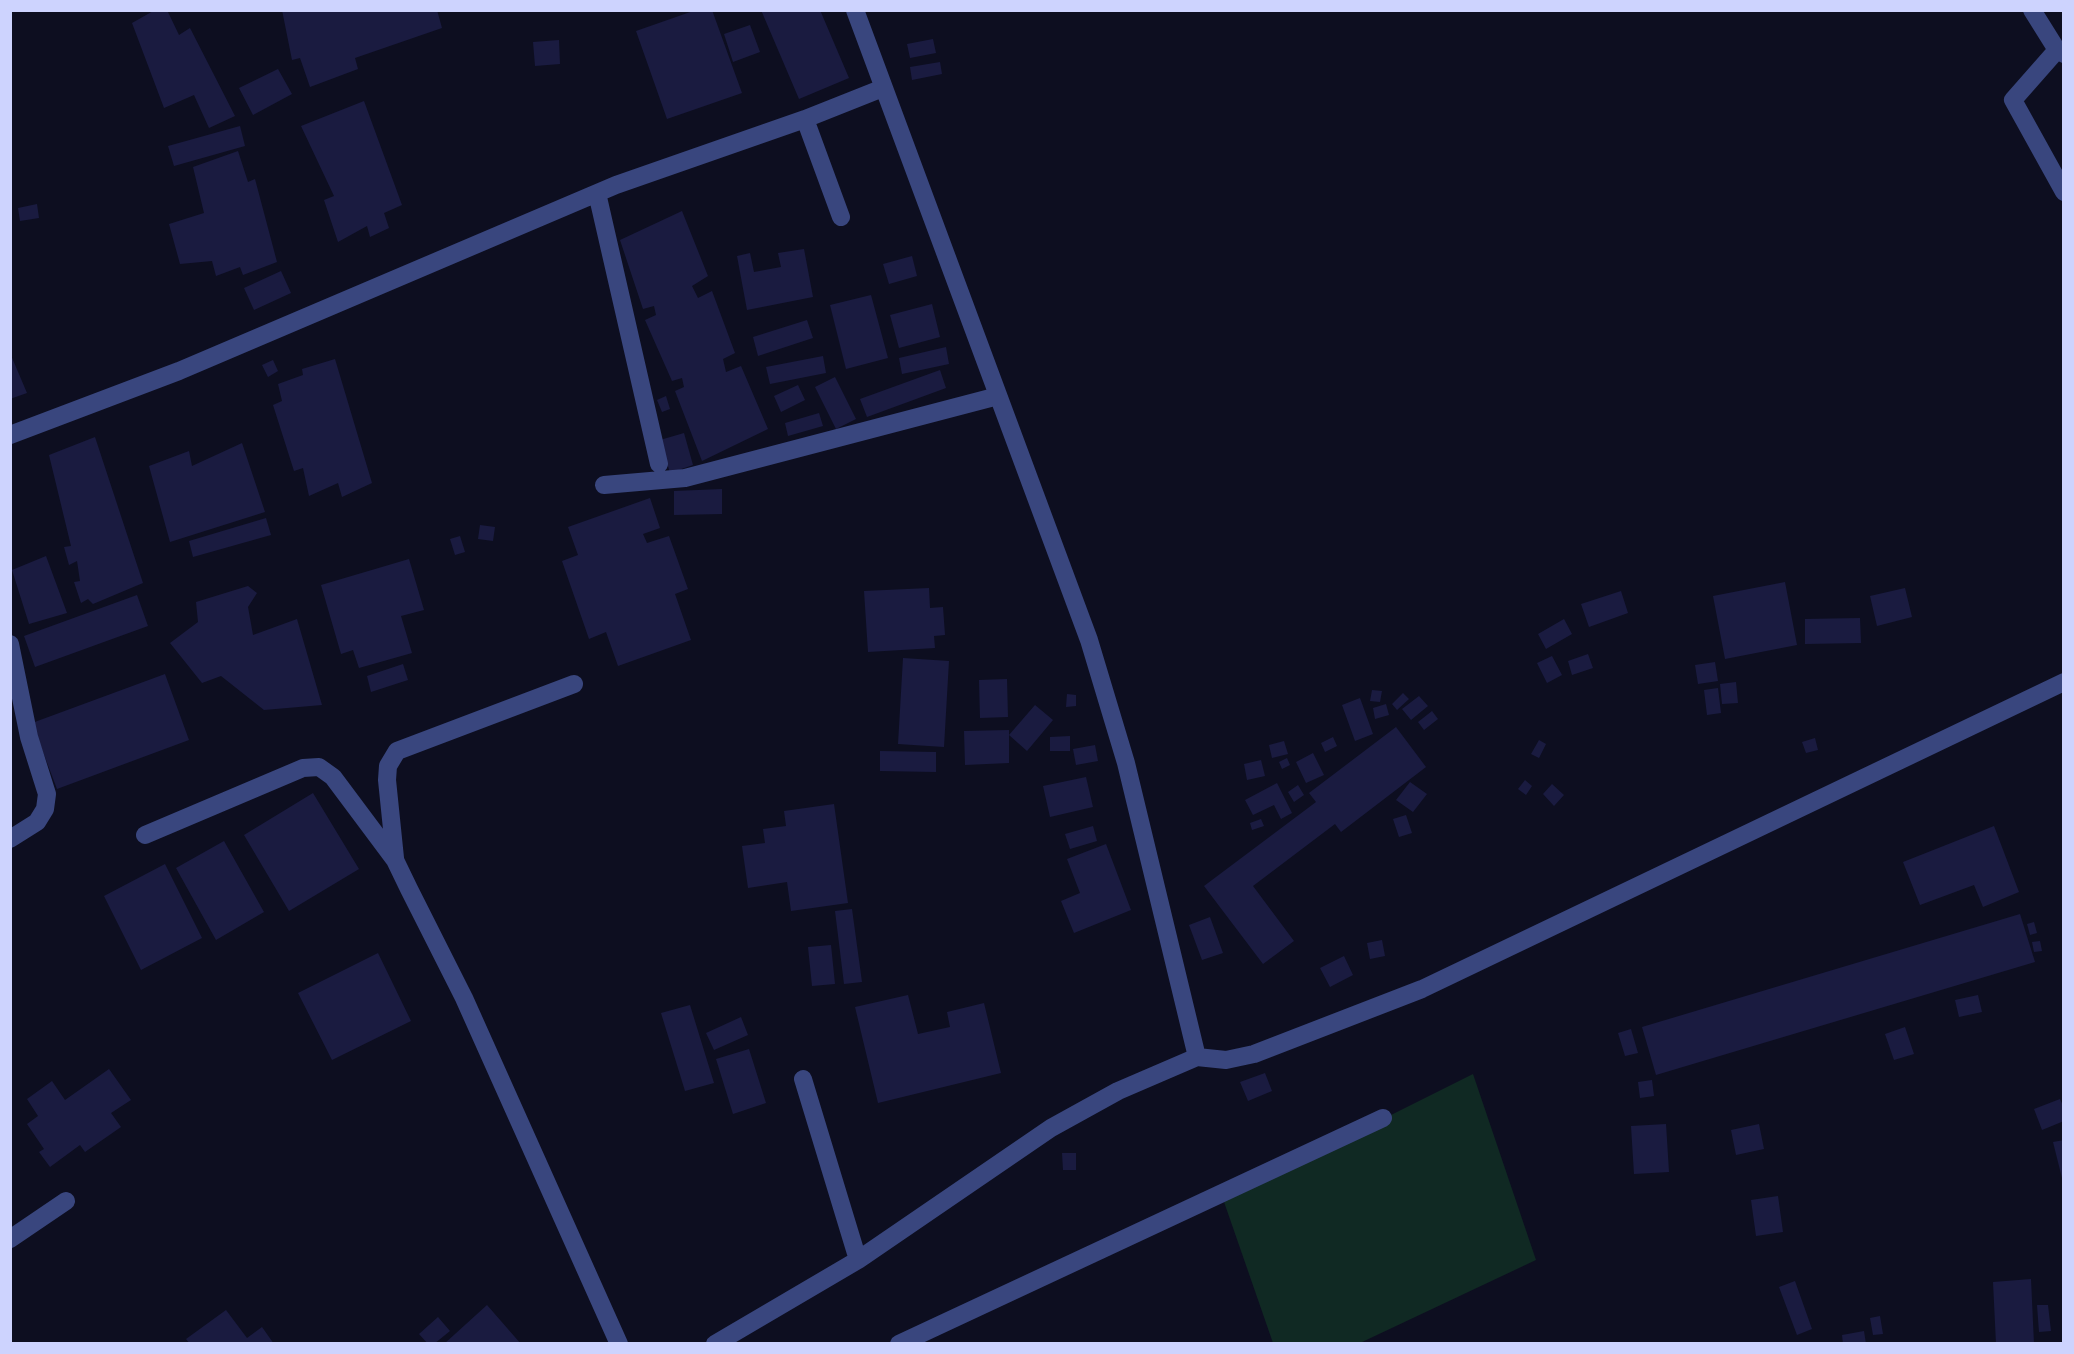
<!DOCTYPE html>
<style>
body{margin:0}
#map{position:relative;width:2074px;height:1354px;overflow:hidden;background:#0d0e20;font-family:Jost,sans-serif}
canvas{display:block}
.frame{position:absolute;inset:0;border:12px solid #cdd3fe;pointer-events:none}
</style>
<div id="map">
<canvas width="2074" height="1354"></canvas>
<div class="frame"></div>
</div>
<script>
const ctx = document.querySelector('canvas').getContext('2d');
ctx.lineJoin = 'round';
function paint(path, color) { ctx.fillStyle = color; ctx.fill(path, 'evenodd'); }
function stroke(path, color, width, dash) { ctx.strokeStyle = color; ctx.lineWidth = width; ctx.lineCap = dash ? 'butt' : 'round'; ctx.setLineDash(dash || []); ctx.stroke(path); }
const green = new Path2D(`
 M 1473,1074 L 1536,1260 L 1360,1343 L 1273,1343 L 1223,1199 Z`);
const building = new Path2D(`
 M 155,10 L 167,10 L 179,35 L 190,28 L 235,116 L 209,128 L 194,95 L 164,108 L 132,23 Z
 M 282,10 L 437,10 L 442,28 L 355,58 L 358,69 L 310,87 L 300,58 L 292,60 Z
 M 696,10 L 712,10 L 742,93 L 667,119 L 636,31 Z
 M 761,10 L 820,10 L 849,78 L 799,99 Z
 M 750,25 L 760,52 L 733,62 L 724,34 Z
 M 933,39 L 936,53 L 910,58 L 907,44 Z
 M 559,40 L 560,64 L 535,66 L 533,42 Z
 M 940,62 L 942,74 L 912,80 L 910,67 Z
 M 278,69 L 292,94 L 253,115 L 239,88 Z
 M 364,101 L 402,205 L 384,213 L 389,228 L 370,237 L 367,226 L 338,242 L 324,200 L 334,196 L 301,126 Z
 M 240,126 L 245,146 L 174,166 L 168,146 Z
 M 238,151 L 248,182 L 255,179 L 277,262 L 243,275 L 240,267 L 216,276 L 212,261 L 180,264 L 169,224 L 204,213 L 193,167 Z
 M 37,204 L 39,218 L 20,221 L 18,208 Z
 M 682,211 L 708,276 L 692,286 L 698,298 L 712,291 L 735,353 L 723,359 L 726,372 L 741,366 L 768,429 L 702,461 L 675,391 L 684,387 L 682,378 L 672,381 L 645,320 L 656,315 L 654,306 L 643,309 L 620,240 Z
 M 804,249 L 813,297 L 747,310 L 737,256 L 750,253 L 754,272 L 781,267 L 778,253 Z
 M 912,256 L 917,276 L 889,284 L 883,264 Z
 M 281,271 L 291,293 L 254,310 L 244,288 Z
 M 871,295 L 888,358 L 846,369 L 830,305 Z
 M 932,304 L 940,337 L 899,348 L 890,315 Z
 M 807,320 L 813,338 L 758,356 L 753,337 Z
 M 946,347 L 949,364 L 902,374 L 899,358 Z
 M 10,353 L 27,393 L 10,399 Z
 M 823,356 L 826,373 L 770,384 L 766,367 Z
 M 335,359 L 372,483 L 342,497 L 338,483 L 309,496 L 303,468 L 294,471 L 273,405 L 282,401 L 278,384 L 303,375 L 302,369 Z
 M 273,360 L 278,371 L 268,377 L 262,365 Z
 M 940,370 L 946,388 L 867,417 L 860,399 Z
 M 835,377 L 856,419 L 836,429 L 815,387 Z
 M 798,385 L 805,400 L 781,412 L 774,396 Z
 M 666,396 L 670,409 L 662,412 L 657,400 Z
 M 819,413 L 823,426 L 788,436 L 785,423 Z
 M 684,433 L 693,465 L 670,473 L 660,440 Z
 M 95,437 L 143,583 L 93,604 L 88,599 L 81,603 L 74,582 L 80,581 L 77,561 L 69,565 L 64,547 L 71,546 L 49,455 Z
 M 242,443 L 265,512 L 170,542 L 149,466 L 189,451 L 192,466 Z
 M 722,489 L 722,514 L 674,515 L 674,491 Z
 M 650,498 L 660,528 L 643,534 L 647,543 L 669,536 L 688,589 L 675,594 L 691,640 L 618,666 L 606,632 L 589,639 L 562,561 L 578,555 L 568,527 Z
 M 266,518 L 271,535 L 193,557 L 189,541 Z
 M 480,525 L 495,527 L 493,541 L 478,539 Z
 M 460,536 L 465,552 L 455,555 L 450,539 Z
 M 46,556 L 67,613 L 29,624 L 12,570 Z
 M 409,559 L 424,610 L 401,616 L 412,653 L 359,668 L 353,650 L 341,654 L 321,585 Z
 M 1785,582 L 1797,645 L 1725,659 L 1713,596 Z
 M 248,586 L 257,593 L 248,607 L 253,635 L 297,619 L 322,705 L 264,710 L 221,676 L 202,683 L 170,643 L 198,622 L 196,602 Z
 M 929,588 L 930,608 L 943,607 L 945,635 L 934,636 L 935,648 L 868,652 L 864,591 Z
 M 1905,588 L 1912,617 L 1877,626 L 1870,596 Z
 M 1621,591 L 1628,613 L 1589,627 L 1581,604 Z
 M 137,595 L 148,626 L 35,667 L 24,636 Z
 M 1860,618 L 1861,643 L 1805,644 L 1805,619 Z
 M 1564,619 L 1572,634 L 1546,649 L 1538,634 Z
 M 1588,654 L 1593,668 L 1572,675 L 1568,661 Z
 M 1552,656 L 1562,675 L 1547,683 L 1537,663 Z
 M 903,658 L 949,661 L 944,747 L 898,744 Z
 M 1715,662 L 1718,681 L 1698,684 L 1695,665 Z
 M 403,664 L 408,680 L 371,692 L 367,676 Z
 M 165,674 L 189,740 L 57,789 L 32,723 Z
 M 1007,679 L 1008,717 L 980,718 L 979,680 Z
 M 1736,682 L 1738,703 L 1722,704 L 1720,684 Z
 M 1718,688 L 1721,713 L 1707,715 L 1704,690 Z
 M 1372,690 L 1382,691 L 1380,702 L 1370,701 Z
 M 1403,693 L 1409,699 L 1397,710 L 1392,704 Z
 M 1067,694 L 1076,695 L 1076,706 L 1066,707 Z
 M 1419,696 L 1428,706 L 1411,720 L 1402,709 Z
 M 1360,698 L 1373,734 L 1355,741 L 1342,705 Z
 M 1386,704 L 1389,715 L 1375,719 L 1373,708 Z
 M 1035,705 L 1053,720 L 1027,751 L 1009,735 Z
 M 1432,711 L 1438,719 L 1424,730 L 1418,722 Z
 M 1396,727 L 1426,767 L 1341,832 L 1335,824 L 1253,886 L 1294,941 L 1263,964 L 1204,886 L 1316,802 L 1309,793 Z
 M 1009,730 L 1009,763 L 965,765 L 964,731 Z
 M 1070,736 L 1070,751 L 1050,751 L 1050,737 Z
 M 1333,737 L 1337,746 L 1325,752 L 1321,743 Z
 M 1815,738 L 1818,750 L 1806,753 L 1802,742 Z
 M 1539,740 L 1546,744 L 1539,758 L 1531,754 Z
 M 1284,741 L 1288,754 L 1272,758 L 1269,745 Z
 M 1095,745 L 1098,761 L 1076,765 L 1073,749 Z
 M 880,751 L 936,752 L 936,772 L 880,771 Z
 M 1313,753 L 1324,775 L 1306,783 L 1296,762 Z
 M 1287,758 L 1290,765 L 1282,769 L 1279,762 Z
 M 1261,760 L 1265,776 L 1247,780 L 1244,764 Z
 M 1086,777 L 1093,807 L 1050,817 L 1043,786 Z
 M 1525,780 L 1532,786 L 1526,795 L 1518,789 Z
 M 1410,782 L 1427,794 L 1413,812 L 1396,800 Z
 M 1277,783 L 1292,813 L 1281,819 L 1274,805 L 1253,815 L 1245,800 Z
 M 1552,784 L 1564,795 L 1554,806 L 1543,794 Z
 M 1298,785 L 1304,795 L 1294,802 L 1288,792 Z
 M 313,793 L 359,869 L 289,911 L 244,835 Z
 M 834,804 L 848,903 L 791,911 L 787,882 L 748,888 L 742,846 L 765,843 L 763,829 L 786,826 L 784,811 Z
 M 1406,815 L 1412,833 L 1399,837 L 1393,819 Z
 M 1261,819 L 1264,826 L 1252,830 L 1250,823 Z
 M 1093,826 L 1097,841 L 1070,849 L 1065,834 Z
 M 1994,826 L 2019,892 L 1983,907 L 1974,885 L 1920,905 L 1903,862 Z
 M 224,841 L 264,912 L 216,940 L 176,868 Z
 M 1106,844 L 1131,910 L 1074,933 L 1061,901 L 1080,893 L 1067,859 Z
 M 165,864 L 202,938 L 141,970 L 104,896 Z
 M 852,909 L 862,982 L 844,984 L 835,911 Z
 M 2020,914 L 2035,962 L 1656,1075 L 1642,1027 Z
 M 1210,917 L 1223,953 L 1202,960 L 1189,925 Z
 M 2034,922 L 2037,933 L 2030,935 L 2027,924 Z
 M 1382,940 L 1385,956 L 1370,959 L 1367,943 Z
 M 2040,941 L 2042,951 L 2034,952 L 2032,942 Z
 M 831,945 L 835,984 L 812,986 L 808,947 Z
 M 378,953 L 411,1021 L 332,1060 L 298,993 Z
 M 1344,956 L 1353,975 L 1330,987 L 1320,968 Z
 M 908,995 L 918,1034 L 950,1027 L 947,1012 L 984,1003 L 1001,1073 L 878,1103 L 855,1007 Z
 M 1978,995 L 1982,1012 L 1959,1017 L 1955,1000 Z
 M 690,1005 L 714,1083 L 685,1091 L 661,1013 Z
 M 741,1017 L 748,1035 L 714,1050 L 706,1033 Z
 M 1905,1027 L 1914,1054 L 1894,1060 L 1885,1034 Z
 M 1631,1029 L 1638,1053 L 1625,1056 L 1618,1033 Z
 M 749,1049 L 766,1103 L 733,1114 L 716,1059 Z
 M 109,1069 L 131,1100 L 111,1113 L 121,1127 L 85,1152 L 80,1145 L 50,1167 L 39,1152 L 44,1149 L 27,1124 L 38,1116 L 27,1099 L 52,1081 L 65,1100 Z
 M 1265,1073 L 1272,1091 L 1248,1101 L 1240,1082 Z
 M 1652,1080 L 1654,1096 L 1640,1098 L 1638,1082 Z
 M 2060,1099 L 2064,1108 L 2064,1121 L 2042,1130 L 2034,1109 Z
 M 1666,1124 L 1669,1172 L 1634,1174 L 1631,1126 Z
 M 1759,1124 L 1764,1149 L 1736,1155 L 1731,1130 Z
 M 2064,1140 L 2064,1182 L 2063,1182 L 2053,1142 Z
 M 1062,1153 L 1076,1153 L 1076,1170 L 1063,1170 Z
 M 1778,1196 L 1783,1232 L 1756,1236 L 1751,1200 Z
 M 2031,1279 L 2034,1344 L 1996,1344 L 1993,1282 Z
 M 1795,1281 L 1812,1329 L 1797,1335 L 1779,1287 Z
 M 487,1305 L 521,1344 L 444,1344 Z
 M 2037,1305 L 2048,1305 L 2051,1331 L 2039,1332 Z
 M 226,1310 L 247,1338 L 262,1327 L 274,1344 L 190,1344 L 186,1339 Z
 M 1880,1316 L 1883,1334 L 1873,1335 L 1870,1318 Z
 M 438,1317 L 450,1331 L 434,1344 L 428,1344 L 419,1334 Z
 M 1864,1331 L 1866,1344 L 1843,1344 L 1842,1335 Z`);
const minor = new Path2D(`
 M 855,10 L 1089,640 L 1126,763 L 1197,1057
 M 2032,10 L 2057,50 L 2064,54
 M 2057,50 L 2013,100 L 2064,192
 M 805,119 L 841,217
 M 597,193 L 659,464
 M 10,435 L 179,371 L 616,185 L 805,119 L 883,88
 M 604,485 L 685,478 L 998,396
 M 10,644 L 29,737 L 47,794 L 45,809 L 37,822 L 10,839
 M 145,835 L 303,768 L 319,767 L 333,777 L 395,860 L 409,889 L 464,998 L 619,1344
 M 395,858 L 387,780 L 388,766 L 397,751 L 574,684
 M 803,1079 L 858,1260
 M 10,1239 L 66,1201
 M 715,1344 L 858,1260 L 1051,1128 L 1118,1091 L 1197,1057 L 1226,1060 L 1254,1054 L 1422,989 L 2064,682
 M 899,1344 L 1383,1118`);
paint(green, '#102923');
paint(building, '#1a1b40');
stroke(minor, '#39467e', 18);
</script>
